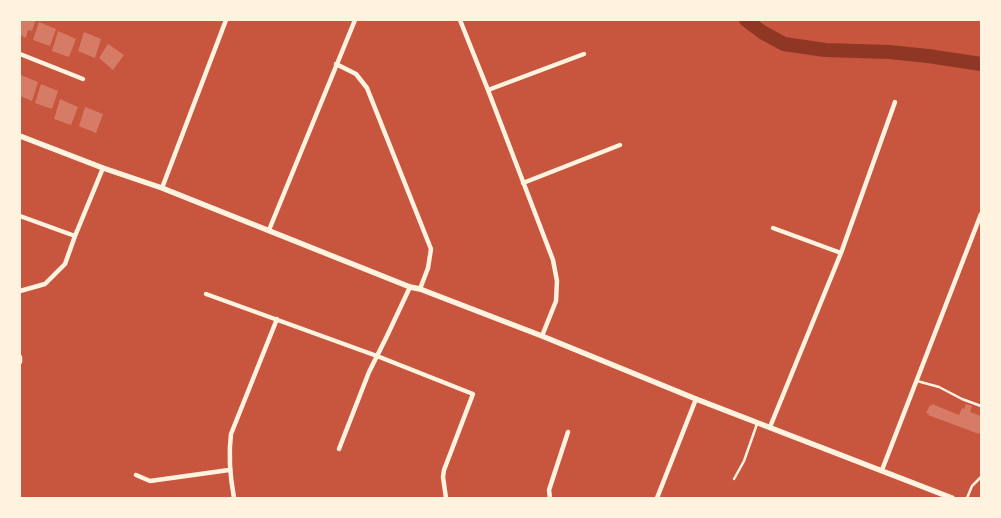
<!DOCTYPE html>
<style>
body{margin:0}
#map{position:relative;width:1001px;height:518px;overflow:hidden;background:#c8553d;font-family:"PT Sans Narrow",sans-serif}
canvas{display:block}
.frame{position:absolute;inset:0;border:21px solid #fff3e0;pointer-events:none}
</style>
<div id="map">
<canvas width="1001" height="518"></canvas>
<div class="frame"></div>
</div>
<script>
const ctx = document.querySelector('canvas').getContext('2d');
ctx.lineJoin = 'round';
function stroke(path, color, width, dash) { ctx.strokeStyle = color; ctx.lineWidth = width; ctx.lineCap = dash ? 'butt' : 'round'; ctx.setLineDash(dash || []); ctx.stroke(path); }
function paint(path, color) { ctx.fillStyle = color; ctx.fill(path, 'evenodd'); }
const river = new Path2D(`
 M 746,20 L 762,32 L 784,44 L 825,50 L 889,52 L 928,56 L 981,64`);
const building = new Path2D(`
 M 20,20 L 35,21 L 32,31 L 28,30 L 26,38 L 20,35 Z
 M 39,22 L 56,29 L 50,46 L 33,40 Z
 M 58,31 L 76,39 L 69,57 L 52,51 Z
 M 84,32 L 101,39 L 95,58 L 78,51 Z
 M 108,44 L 124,55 L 113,70 L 99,58 Z
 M 21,75 L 38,82 L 32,101 L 20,96 Z
 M 41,84 L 58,91 L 52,109 L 35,103 Z
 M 60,99 L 78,107 L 71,125 L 54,119 Z
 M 85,107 L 103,114 L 96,133 L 79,126 Z
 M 932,404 L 959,415 L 962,408 L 964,409 L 966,404 L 972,406 L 970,412 L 981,416 L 981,429 L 979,434 L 928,415 L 929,414 L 926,413 L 930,405 L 932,406 Z`);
const service = new Path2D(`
 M 917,381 L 939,387 L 962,399 L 981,406
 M 734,479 L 744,461 L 757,424
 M 967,498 L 972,486 L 981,477`);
const minor = new Path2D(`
 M 460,20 L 488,90 L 553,260 L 557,281 L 556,301 L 542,336
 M 20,54 L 83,79
 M 336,64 L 356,74 L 367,88 L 431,249 L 428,268 L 420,289
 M 488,90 L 584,54
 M 523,183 L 620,145
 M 162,188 L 226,20
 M 20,216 L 75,236
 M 773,228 L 841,253
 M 269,230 L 355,20
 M 20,291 L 45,284 L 65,264 L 75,236 L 103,168
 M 206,294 L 377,356 L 473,394 L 444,470 L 443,477 L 446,498
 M 20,357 L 20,362
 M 770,427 L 841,253 L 895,102
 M 339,449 L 369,372 L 387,336 L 410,287
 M 882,470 L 981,214
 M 136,475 L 150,481 L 229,470
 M 234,498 C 230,476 228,457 231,434 L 277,319
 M 550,498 L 549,490 L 568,432
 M 657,498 L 696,399`);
const tertiary = new Path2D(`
 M 20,136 L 103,168 L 162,188 L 410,287 L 420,289 L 542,336 L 696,399 L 952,498`);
stroke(river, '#8f3625', 14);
paint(building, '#d67c66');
stroke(service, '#fff3e0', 2.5);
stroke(minor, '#fff3e0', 4.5);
stroke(tertiary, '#fff3e0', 5.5);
</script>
